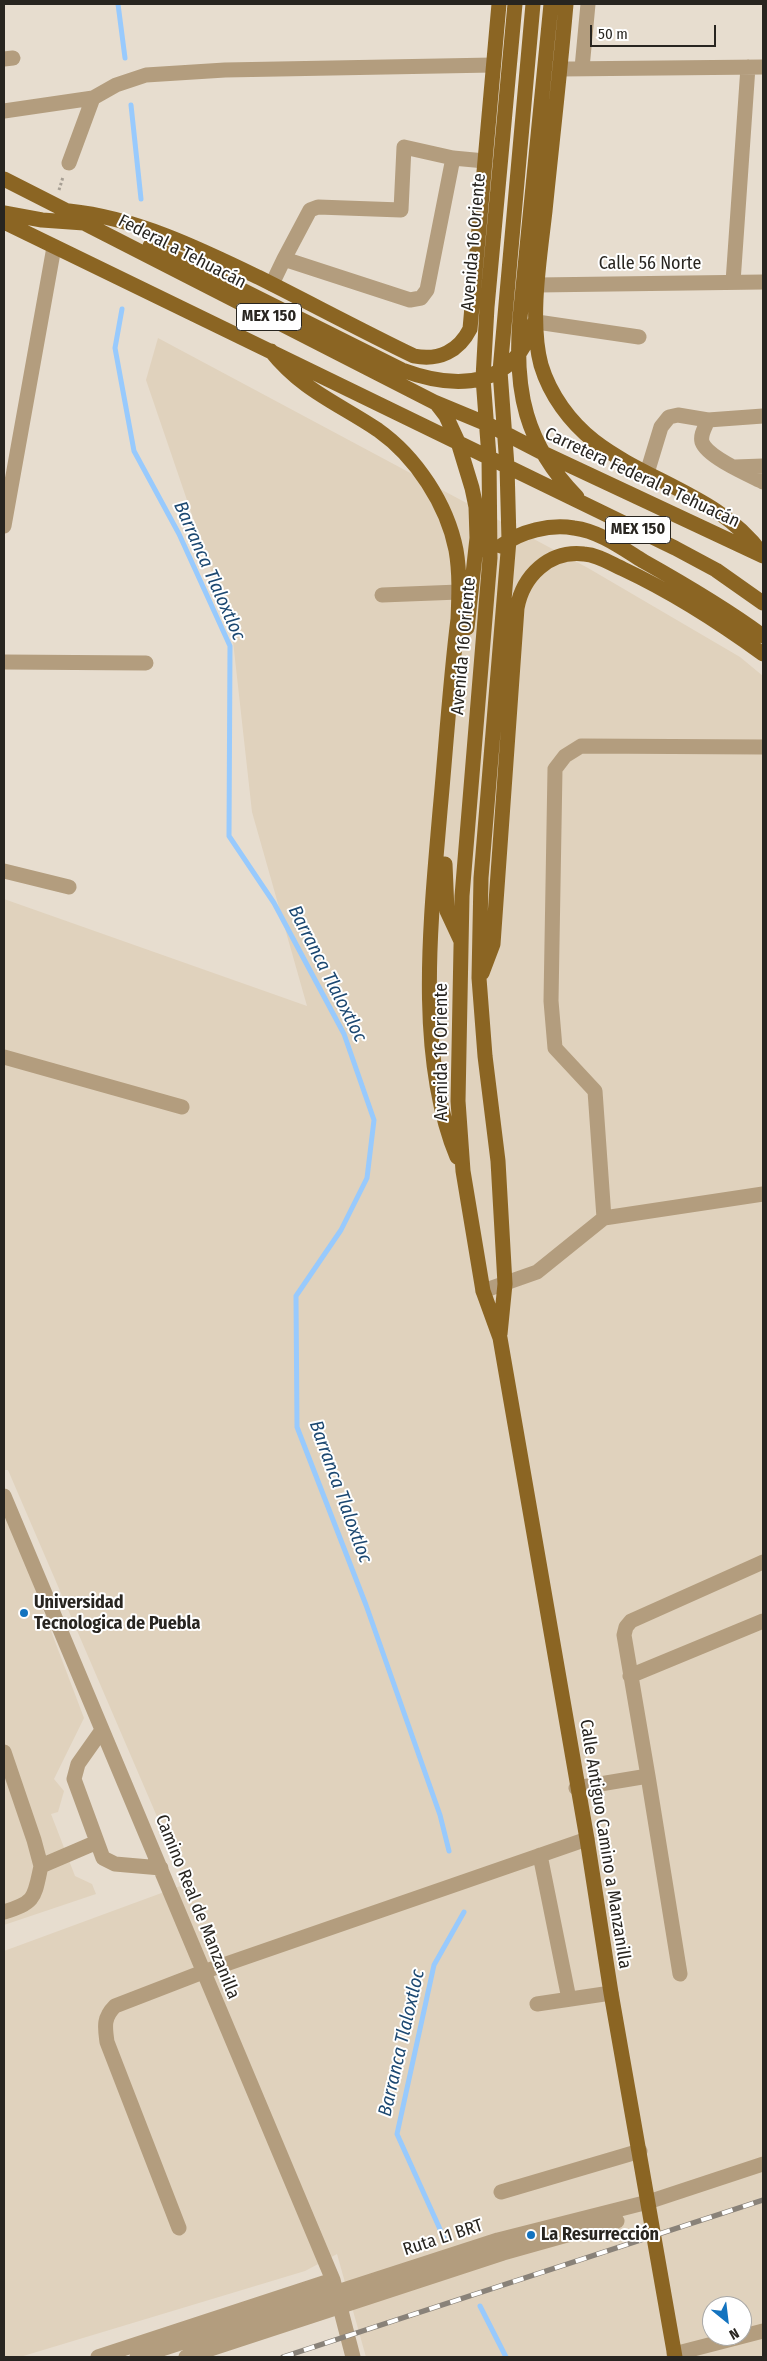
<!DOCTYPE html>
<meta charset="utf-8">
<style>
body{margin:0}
#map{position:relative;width:767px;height:2361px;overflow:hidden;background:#e7ddcf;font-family:"Fira Sans Condensed",sans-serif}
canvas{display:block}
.frame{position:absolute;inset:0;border:5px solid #282520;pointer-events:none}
.north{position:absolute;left:702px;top:2296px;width:50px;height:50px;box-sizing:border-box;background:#fff;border:1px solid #a9a8a6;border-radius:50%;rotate:151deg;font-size:14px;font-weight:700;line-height:20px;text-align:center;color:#282520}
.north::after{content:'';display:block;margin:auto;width:18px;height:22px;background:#1373bf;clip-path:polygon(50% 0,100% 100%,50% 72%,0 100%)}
.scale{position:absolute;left:590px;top:25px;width:126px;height:22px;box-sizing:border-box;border:2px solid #282520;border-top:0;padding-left:6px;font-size:15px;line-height:18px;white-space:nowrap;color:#282520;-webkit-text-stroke:4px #fff;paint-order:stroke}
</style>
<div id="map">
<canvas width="767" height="2361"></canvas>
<div class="frame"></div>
<div class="north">N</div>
<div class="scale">50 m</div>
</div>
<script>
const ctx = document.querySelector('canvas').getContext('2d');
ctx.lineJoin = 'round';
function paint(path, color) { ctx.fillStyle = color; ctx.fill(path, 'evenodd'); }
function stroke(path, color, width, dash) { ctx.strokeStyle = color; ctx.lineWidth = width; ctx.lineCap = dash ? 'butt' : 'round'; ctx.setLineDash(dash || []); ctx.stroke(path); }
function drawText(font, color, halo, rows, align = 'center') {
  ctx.font = font + ' "Fira Sans Condensed",sans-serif'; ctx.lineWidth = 4; ctx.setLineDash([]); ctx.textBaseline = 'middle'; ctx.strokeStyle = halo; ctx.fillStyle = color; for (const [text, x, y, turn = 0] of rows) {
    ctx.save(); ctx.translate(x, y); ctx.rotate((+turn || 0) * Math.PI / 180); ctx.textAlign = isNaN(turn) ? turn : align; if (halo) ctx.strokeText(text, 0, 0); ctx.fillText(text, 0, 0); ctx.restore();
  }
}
const built = new Path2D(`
 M 158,338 L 588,568 L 740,657 L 763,676 L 763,2357 L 366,2357 L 337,2254 L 305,2271 L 20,2357 L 4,2357 L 4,1951 L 186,1884 L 8,1470 L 4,1470 L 4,899 L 307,1006 L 252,812 L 232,632 L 146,380 ZM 712,2306 L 742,2306 L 742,2336 L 712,2336 Z
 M 4,1507 L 84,1718 L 54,1779 L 64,1791 L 58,1812 L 51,1814 L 75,1876 L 92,1884 L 96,1894 L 4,1925 Z`);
const stream = new Path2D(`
 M 118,4 L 125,58
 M 131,105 L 141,199
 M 122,309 L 115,348 L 134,451 L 179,534 L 230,646 L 229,836 L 274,903 L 344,1034 L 374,1120 L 367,1178 L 341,1230 L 296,1296 L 297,1427 L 366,1605 L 440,1815 L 449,1851
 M 444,2238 L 397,2134 L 434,1965 L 464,1912
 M 480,2306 L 506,2357`);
const path = new Path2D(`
 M 59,190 L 63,177`);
const minor = new Path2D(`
 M 4,59 L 13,58
 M 582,68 L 588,4
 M 560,69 L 763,67
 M 4,111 L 93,98 L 116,85 L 146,75 L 225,70 L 493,65
 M 453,158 L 427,290 L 421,298 L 410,300 L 284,259 L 310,210 L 318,207 L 401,210 L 404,147 L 453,158 L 485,161
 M 69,163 L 93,98
 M 733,282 L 748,67
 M 272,284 L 284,259
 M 537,285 L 763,282
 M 537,322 L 639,337
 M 708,420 C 706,426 700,434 702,442 C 707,457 749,475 763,482
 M 735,467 L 763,466
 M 647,473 L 661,427 L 669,417 L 678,415 L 708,420 L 763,416
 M 4,526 L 54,247
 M 382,595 L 459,592
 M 4,662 L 146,663
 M 4,871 L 69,887
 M 4,1057 L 182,1107
 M 604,1218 L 595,1091 L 555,1048 L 551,1001 L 555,769 L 565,756 L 581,746 L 763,747
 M 483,1291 L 537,1272 L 604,1218 L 763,1194
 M 4,1496 L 333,2280 L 353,2357
 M 630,1676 L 763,1621
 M 102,1730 L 78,1764 L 74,1779 L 103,1858 L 115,1864 L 161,1868
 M 4,1752 L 34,1840 L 41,1866
 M 648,1776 L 680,1974
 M 576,1788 L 648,1776 L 624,1635 L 626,1627 L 631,1621 L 763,1562
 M 540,1855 L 569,1999
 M 4,1912 C 36,1902 34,1898 41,1866 L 97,1842
 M 537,2004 L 611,1993
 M 501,2192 L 640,2151
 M 179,2228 L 107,2042 C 105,2027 103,2018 115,2006 L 203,1972 L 587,1839
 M 674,2354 L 763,2331
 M 98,2357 L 333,2280
 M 137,2357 L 498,2240 L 648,2202 L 763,2164
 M 186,2357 L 503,2253 L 617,2221`);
const major = new Path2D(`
 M 515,4 L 487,307 L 483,378 L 489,457 L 490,558 L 462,896 L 458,1101 L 463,1171 L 483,1291 L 500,1338 L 587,1839 L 611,1993 L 675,2357
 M 551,4 L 520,318 C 514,390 525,444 577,497
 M 566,4 C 560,73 552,142 545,211 C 540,256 529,320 541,365 C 550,395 570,422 594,441 C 647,482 722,497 762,554
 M 4,179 L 67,211 L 86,224 L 434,402 L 487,424 L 541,452 L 763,556
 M 69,211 C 136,218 198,248 258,277 C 310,303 362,331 414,356 C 439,361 459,351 470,329 L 499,4
 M 4,213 L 42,220 L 84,223
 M 4,222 L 675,548 L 716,570 L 763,603
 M 150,246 L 190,264 L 402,370 C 459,391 514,388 535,321
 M 271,351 C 303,391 338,403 378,430 C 416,457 447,504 456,550 C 460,573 459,596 458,619 C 450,683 446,747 440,811 C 431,918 415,1055 457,1157
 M 436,403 L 446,416 L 458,442 L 472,488 L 476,507 L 477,538 L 467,628
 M 501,546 C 521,531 550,524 574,528 C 599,531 622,548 643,561 C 684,584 725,608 763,636
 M 445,864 L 447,911 L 461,941
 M 482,973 L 493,944 L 517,608 C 523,576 549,550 584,554 C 598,555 610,563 623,569 C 672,592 719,622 763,654
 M 500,1334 L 505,1284 L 498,1161 L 485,1056 L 479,978 L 481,878 L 509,540 L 507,466 L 500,371 L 533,4`);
const rail = new Path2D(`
 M 283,2357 L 763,2200`);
const markers = [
 [24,1613,5,"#1373bf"],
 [531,2235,5,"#1373bf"]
];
const shields = [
 [269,317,65],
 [638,530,65]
];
const shieldNames = [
 ["MEX 150",269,317],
 ["MEX 150",638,530]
];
const streetNames = [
 ["Avenida 16 Oriente",474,242,-85],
 ["Federal a Tehuacán",182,252,27],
 ["Calle 56 Norte",650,264],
 ["Carretera Federal a Tehuacán",642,478,25],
 ["Avenida 16 Oriente",464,646,-85],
 ["Avenida 16 Oriente",442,1052,-90],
 ["Calle Antiguo Camino a Manzanilla",605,1844,81],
 ["Camino Real de Manzanilla",197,1907,68],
 ["Ruta L1 BRT",443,2238,-18]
];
const poiNames = [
 ["Universidad",34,1603],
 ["Tecnologica de Puebla",34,1624],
 ["La Resurrección",541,2235]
];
const waterNames = [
 ["Barranca Tlaloxtloc",209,571,66],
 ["Barranca Tlaloxtloc",327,974,63],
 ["Barranca Tlaloxtloc",340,1492,70],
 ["Barranca Tlaloxtloc",402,2043,-77]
];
paint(built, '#e0d2bd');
stroke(stream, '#98cafd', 5);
stroke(path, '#a79f94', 3, [2.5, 2.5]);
stroke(minor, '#b39d7e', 15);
stroke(major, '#8b6523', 15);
stroke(rail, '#898279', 5.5);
stroke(rail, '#fff', 4, [11]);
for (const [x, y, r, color] of markers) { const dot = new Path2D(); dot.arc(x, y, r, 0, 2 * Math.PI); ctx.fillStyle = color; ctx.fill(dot); stroke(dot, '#fff', 2); }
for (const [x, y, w] of shields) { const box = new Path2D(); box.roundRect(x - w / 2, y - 13.5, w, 27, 4); ctx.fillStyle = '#fff'; ctx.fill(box); stroke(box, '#282520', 1); }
drawText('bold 16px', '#282520', null, shieldNames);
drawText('18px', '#282520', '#fff', streetNames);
drawText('bold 18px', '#282520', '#fff', poiNames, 'left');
drawText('italic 19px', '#1c4871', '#fff', waterNames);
</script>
